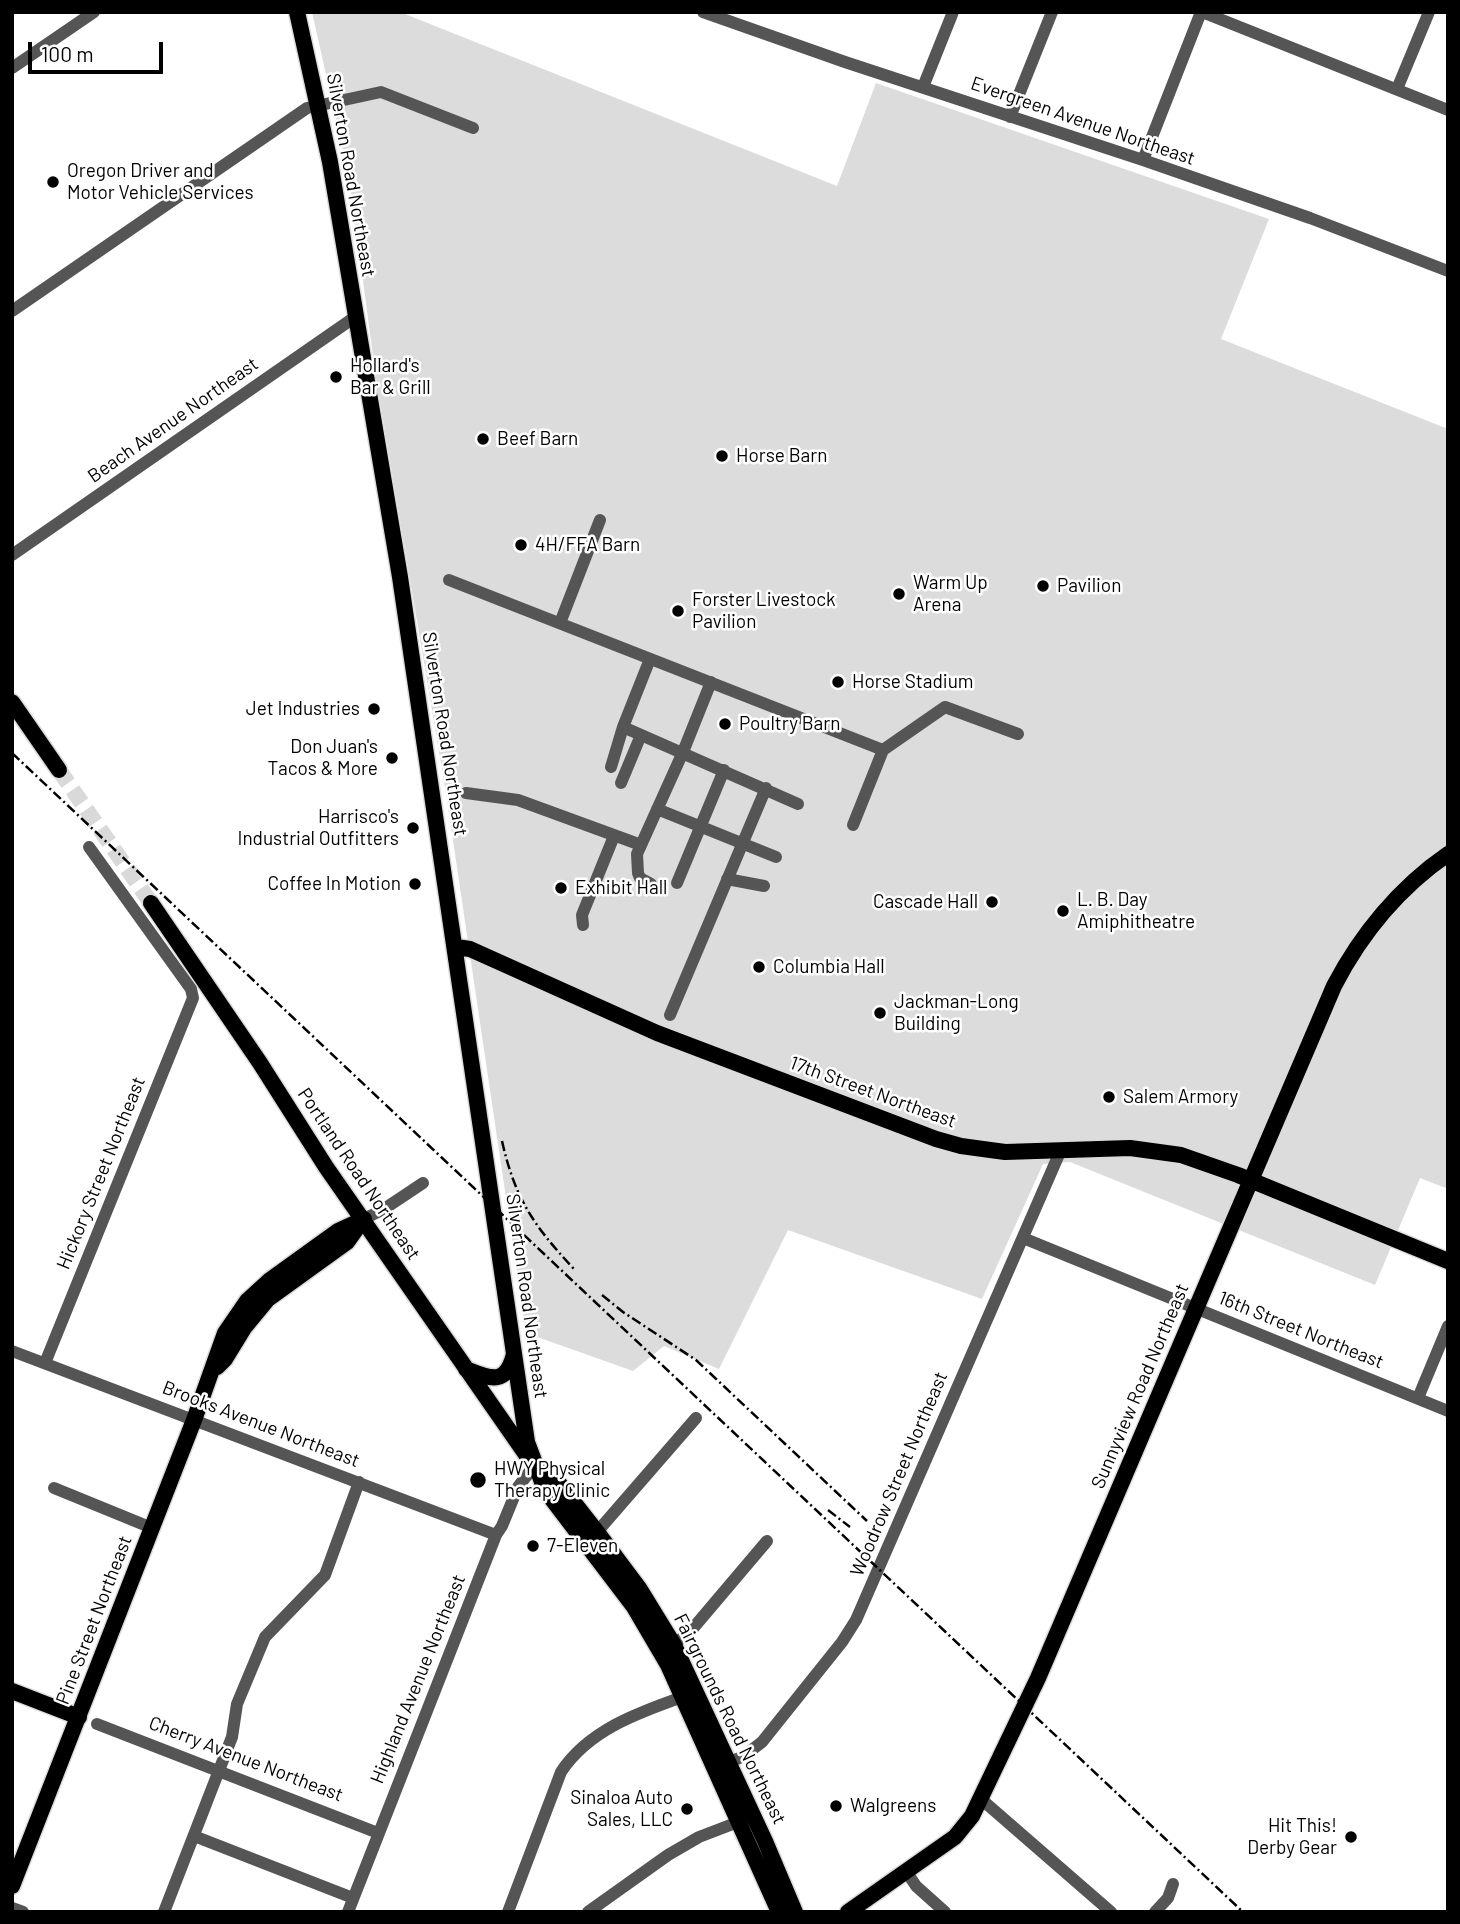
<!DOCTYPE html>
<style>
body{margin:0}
#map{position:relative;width:1460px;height:1924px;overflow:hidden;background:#fff;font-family:Barlow,sans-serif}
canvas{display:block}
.frame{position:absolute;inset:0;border:14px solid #000;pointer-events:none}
.scale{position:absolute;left:28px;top:42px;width:135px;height:32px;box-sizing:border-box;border:4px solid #000;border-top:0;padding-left:9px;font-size:21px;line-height:24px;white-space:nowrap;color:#000;-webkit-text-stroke:5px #fff;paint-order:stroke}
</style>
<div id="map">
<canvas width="1460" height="1924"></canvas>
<div class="frame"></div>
<div class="scale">100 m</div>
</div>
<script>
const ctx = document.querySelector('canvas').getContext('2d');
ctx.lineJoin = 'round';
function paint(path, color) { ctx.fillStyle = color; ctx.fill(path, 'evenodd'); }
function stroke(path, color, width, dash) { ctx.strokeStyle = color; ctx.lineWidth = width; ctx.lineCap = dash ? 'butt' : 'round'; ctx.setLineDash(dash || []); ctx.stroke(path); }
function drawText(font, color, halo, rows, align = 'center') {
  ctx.font = font + ' Barlow,sans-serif'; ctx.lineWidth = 5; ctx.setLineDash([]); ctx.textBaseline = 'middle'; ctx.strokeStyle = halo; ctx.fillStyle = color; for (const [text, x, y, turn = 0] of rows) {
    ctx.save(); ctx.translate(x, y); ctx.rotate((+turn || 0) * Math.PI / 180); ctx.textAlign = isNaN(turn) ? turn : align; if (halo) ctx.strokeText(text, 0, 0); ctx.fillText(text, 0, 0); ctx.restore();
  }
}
const green = new Path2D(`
 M 312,12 L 400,12 L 837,186 L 876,83 L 1269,219 L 1221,339 L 1448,429 L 1448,1189 L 1420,1178 L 1375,1285 L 1070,1162 L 1043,1164 L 982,1299 L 788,1230 L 719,1369 L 664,1346 L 633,1371 L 526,1333 L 446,793 L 376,378 L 349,177 Z`);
const majorTunnel = new Path2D(`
 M 59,770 L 151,903`);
const minor = new Path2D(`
 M 703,12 L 845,62 L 1143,160 L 1310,218 L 1448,271
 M 1202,12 L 1448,110
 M 12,68 L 94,12
 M 923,87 L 953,12
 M 1397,89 L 1429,12
 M 1010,117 L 1052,12
 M 1143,160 L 1201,12
 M 12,311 L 307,108 L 381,92 L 473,128
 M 12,555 L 355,317
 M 449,580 L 883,750
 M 560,623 L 600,520
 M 650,659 L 623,727 L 798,804
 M 611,767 L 623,727
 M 621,783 L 641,735
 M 466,793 L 518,800 L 641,845
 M 657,809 L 776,857
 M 853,825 L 883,750 L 945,707 L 1018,734
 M 727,879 L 764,886
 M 677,883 L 724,770
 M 651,884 L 640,878 L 638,873 L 637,854 L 683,752 L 711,682
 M 583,925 L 582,915 L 614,836
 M 670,1015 L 766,788
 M 364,1219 L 384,1209 L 423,1183
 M 1023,1238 L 1448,1411
 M 12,1351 L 496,1535
 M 45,1363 L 193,998 L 191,989 L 89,847
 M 1418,1398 L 1448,1326
 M 54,1488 L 152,1528
 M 597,1532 L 696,1418
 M 667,1649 L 689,1633 L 767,1541
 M 97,1724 L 378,1833
 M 720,1766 L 744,1756 L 762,1742 L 842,1642 L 856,1620 L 1060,1152
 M 981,1799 L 1111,1912
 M 194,1836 L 353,1898
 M 906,1871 L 916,1886 L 945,1912
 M 12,1908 L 23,1912
 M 164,1912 L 232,1737 L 237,1704 L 265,1637 L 325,1575 L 359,1482
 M 348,1912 L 496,1535 L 502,1526 L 518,1487 L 534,1466
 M 508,1912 L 561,1772 C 590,1728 643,1711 691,1694
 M 588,1912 L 668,1855 L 699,1837 L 746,1819
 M 1155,1912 L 1168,1898 L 1173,1884`);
const major = new Path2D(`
 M 297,12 L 330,162 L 400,577 L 527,1442 L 545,1490 L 634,1607 L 668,1665 L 779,1912
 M 12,702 L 59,770
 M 151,903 L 260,1063 L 326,1167 L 534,1466 L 557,1481 L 597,1532 L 639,1588 L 674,1645 L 765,1841 L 795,1912
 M 456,947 L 470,949 L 657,1033 L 936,1139 L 961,1146 L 1005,1152 L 1130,1148 L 1181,1155 L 1238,1175 L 1448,1261
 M 217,1367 L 225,1359 L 244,1328 L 268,1299 L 347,1242 L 362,1221
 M 466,1369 C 491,1379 506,1386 514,1354
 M 12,1691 L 79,1717
 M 12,1886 L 194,1420 L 225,1333 L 247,1301 L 270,1280 L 338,1231 L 364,1219
 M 848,1912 L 955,1837 L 972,1816 L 1038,1678 L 1334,986 C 1361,934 1400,887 1448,854`);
const rail = new Path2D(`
 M 12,753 L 1243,1912
 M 502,1141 C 515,1199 534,1226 574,1269
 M 602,1295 L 623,1312 L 696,1360 L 867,1521
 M 828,1510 L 850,1527`);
const markers = [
 [53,182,7,"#000"],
 [336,377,7,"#000"],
 [483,439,7,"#000"],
 [722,456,7,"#000"],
 [521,545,7,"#000"],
 [1043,586,7,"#000"],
 [899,594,7,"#000"],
 [678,611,7,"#000"],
 [838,682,7,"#000"],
 [374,709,7,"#000"],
 [725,724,7,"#000"],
 [392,758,7,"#000"],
 [413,828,7,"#000"],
 [415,884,7,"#000"],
 [561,888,7,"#000"],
 [992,902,7,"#000"],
 [1063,911,7,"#000"],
 [759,967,7,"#000"],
 [880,1013,7,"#000"],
 [1109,1097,7,"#000"],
 [478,1480,9,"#000"],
 [533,1546,7,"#000"],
 [836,1806,7,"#000"],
 [687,1809,7,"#000"],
 [1351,1837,7,"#000"]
];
const streetNames = [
 ["Evergreen Avenue Northeast",1083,121,19],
 ["Silverton Road Northeast",351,175,80],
 ["Beach Avenue Northeast",173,420,-35],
 ["Silverton Road Northeast",445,734,81],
 ["17th Street Northeast",873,1092,20],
 ["Hickory Street Northeast",101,1173,-68],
 ["Portland Road Northeast",359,1174,56],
 ["Silverton Road Northeast",527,1296,82],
 ["16th Street Northeast",1301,1330,22],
 ["Sunnyview Road Northeast",1140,1386,-67],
 ["Brooks Avenue Northeast",261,1424,21],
 ["Woodrow Street Northeast",899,1474,-67],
 ["Pine Street Northeast",94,1620,-69],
 ["Highland Avenue Northeast",418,1679,-68],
 ["Fairgrounds Road Northeast",730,1719,64],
 ["Cherry Avenue Northeast",246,1759,21]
];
const poiNames = [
 ["Oregon Driver and",67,171],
 ["Motor Vehicle Services",67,193],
 ["Hollard's",350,366],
 ["Bar & Grill",350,388],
 ["Beef Barn",497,439],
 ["Horse Barn",736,456],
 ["4H/FFA Barn",535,545],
 ["Warm Up",913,583],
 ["Arena",913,605],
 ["Pavilion",1057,586],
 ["Forster Livestock",692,600],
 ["Pavilion",692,622],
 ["Horse Stadium",852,682],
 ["Jet Industries",360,709,"right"],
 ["Poultry Barn",739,724],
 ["Don Juan's",378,747,"right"],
 ["Tacos & More",378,769,"right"],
 ["Harrisco's",399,817,"right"],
 ["Industrial Outfitters",399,839,"right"],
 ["Coffee In Motion",401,884,"right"],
 ["Exhibit Hall",575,888],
 ["L. B. Day",1077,900],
 ["Amiphitheatre",1077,922],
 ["Cascade Hall",978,902,"right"],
 ["Columbia Hall",773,967],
 ["Jackman-Long",894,1002],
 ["Building",894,1024],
 ["Salem Armory",1123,1097],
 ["HWY Physical",494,1469],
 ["Therapy Clinic",494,1491],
 ["7-Eleven",547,1546],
 ["Sinaloa Auto",673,1798,"right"],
 ["Sales, LLC",673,1820,"right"],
 ["Walgreens",850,1806],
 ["Hit This!",1337,1826,"right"],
 ["Derby Gear",1337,1848,"right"]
];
paint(green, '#dcdcdc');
stroke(majorTunnel, '#d9d9d9', 16, [16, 8]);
stroke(major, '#dbdbdb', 19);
stroke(minor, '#555', 12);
stroke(major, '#000', 16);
stroke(rail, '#000', 2.5, [10, 3.5, 2, 3.5]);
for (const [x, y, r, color] of markers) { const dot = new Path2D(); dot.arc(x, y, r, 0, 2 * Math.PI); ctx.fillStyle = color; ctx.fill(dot); stroke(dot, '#fff', 2.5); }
drawText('19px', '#000', '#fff', streetNames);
drawText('19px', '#000', '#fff', poiNames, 'left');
</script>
